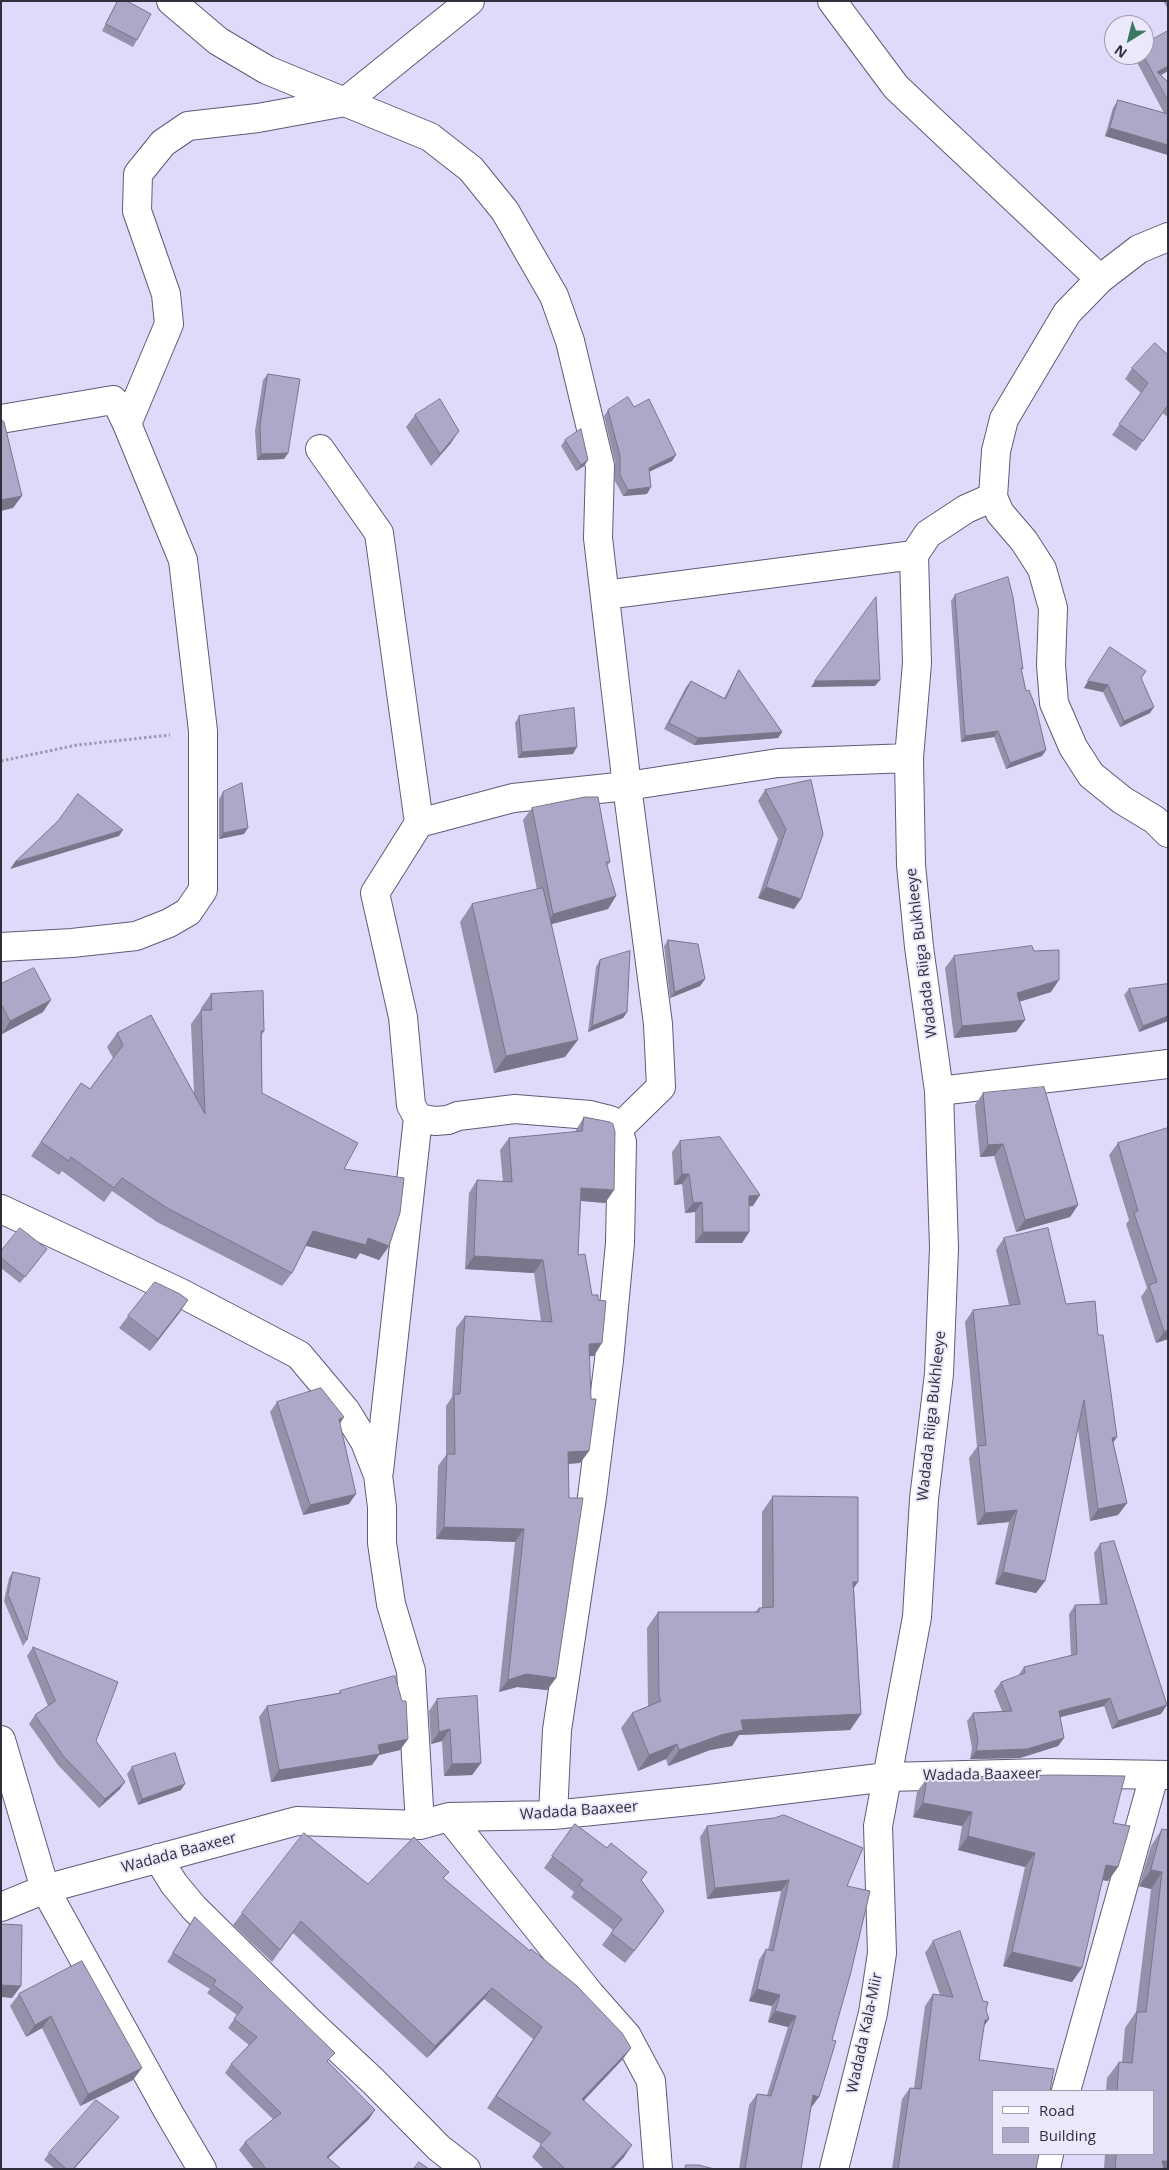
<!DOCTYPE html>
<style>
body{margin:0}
#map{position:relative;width:1169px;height:2170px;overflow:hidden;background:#e0d9fa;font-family:"Open Sans",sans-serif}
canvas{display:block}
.frame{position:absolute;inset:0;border:2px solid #312f3b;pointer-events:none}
.legend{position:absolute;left:992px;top:2090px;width:162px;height:65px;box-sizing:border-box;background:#ece8fc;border:1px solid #a19eaf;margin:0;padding:6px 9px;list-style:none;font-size:15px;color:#312f3b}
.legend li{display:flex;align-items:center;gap:10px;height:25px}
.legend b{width:25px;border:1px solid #a19eaf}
.north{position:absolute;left:1104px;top:15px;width:50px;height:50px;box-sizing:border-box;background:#ece8fc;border:1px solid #a19eaf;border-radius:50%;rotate:216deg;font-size:14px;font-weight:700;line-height:20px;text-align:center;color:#312f3b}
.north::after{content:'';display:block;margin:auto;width:18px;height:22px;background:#3a7863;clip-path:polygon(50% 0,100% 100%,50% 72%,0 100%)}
</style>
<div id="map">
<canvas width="1169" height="2170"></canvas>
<div class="frame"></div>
<ul class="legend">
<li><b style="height:6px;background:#fff"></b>Road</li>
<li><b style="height:14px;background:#aea7c7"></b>Building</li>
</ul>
<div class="north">N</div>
</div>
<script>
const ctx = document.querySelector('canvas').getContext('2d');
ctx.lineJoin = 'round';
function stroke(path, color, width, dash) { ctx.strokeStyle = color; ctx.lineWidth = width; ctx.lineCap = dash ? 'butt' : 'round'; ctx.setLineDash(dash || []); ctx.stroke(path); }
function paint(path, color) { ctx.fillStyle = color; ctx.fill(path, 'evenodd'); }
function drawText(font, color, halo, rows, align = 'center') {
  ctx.font = font + ' "Open Sans",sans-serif'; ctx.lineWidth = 4; ctx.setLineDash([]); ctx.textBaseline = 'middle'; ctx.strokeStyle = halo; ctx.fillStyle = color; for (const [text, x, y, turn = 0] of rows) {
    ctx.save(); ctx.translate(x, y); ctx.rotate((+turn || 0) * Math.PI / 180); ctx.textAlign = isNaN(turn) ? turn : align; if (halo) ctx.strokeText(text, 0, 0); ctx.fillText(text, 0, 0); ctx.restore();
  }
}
const path = new Path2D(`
 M 1,761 L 77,745 L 170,735`);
const minor = new Path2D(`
 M 171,1 L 218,41 L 267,70 L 430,137 L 471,169 L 505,211 L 554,296 L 570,341 L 600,466 L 598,538 L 627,786 L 658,1024 L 661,1087 L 618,1129
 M 832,1 L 896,87 L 1100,279
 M 1,419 L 113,400 L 119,407 L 127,424 L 183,560 L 203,731 L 203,890 L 188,912 L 169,923 L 136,936 L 72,943 L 1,947
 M 127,424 L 169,324 L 166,294 L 137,211 L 138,174 L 163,143 L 188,126 L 258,118 L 345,102 L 470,1
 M 320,449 L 379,533 L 419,823 L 375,893 L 403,1017 L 411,1105 L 418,1118 L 435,1121 L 448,1120 L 458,1116 L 515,1109 L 590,1115 L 610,1120 L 618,1129 L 622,1142 L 620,1243 L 609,1360 L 592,1497 L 557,1730 L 553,1815
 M 993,497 L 1000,513 L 1024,541 L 1042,569 L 1053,608 L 1051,665 L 1054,703 L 1073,747 L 1091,775 L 1122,800 L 1155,820 L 1168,833
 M 605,595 L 914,555
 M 419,823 L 513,798 L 627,786 L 778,763 L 909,758
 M 939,1091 L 1168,1064
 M 1,1209 L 179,1292 L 299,1355 L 346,1411 L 365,1442 L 378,1475 L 382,1507 L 382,1543 L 391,1604 L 411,1671 L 420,1825
 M 379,1471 L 418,1118
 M 1,1740 L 45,1889 L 169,2113 L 202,2169
 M 449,1817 L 590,1994 L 627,2036 L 651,2081 L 658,2169
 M 158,1858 L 174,1884 L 194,1908 L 312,2024 L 373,2081 L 439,2148 L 466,2169
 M 1,1907 L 45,1889 L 297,1821 L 420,1825 L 449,1817 L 553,1815 L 709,1799 L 887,1777 L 1045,1773 L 1168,1775
 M 1066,2091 L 1154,1776
 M 834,2169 L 873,2013 L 882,1953 L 878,1826 L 917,1617 L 924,1499 L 939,1374 L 944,1248 L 939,1091 L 919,947 L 911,865 L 909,758 L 917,663 L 914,555 L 928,534 L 966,509 L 993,497 L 996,451 L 1004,419 L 1067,313 L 1100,279 L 1139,249 L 1168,237
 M 1046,2169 L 1049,2154`);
const wall = new Path2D(`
 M 117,1 L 127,1 L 137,40 L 133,47 L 102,31 Z
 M 1163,1 L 1168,1 L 1168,9 Z
 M 1168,31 L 1168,71 L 1161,75 L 1168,82 L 1168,155 L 1105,136 L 1113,108 L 1118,100 L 1164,113 L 1133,55 L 1144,55 Z
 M 1168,355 L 1168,415 L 1166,416 L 1163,413 L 1136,451 L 1112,435 L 1141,393 L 1125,379 L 1132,368 Z
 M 268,374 L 288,453 L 284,459 L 257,460 L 255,431 L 263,380 Z
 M 608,410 L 672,461 L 649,472 L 647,494 L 623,496 L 615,481 L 615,463 L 604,416 Z
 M 415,415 L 451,443 L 431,466 L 406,427 Z
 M 565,440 L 588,460 L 584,466 L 576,471 L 561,446 Z
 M 955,595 L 1021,670 L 1026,691 L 1046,750 L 1042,756 L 1006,769 L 994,737 L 961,742 L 951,601 Z
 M 1110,647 L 1141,678 L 1150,713 L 1120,727 L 1103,692 L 1084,688 Z
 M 739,670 L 782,732 L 778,738 L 694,745 L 664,729 L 686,687 L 691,681 L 724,698 L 735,677 Z
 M 519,716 L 573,754 L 518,758 L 515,723 Z
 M 811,780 L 794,909 L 758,898 L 778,839 L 758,801 L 765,790 Z
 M 223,792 L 244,834 L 219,839 L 219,799 Z
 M 532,808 L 610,862 L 607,866 L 616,896 L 608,909 L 551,924 L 565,1057 L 494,1073 L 460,922 L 472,904 L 537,890 L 523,820 Z
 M 668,940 L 705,979 L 700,986 L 670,998 L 664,946 Z
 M 1034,951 L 1051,992 L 1019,1002 L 1025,1020 L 1016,1032 L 954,1038 L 945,968 L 954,956 Z
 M 600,960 L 627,1012 L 623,1018 L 588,1032 L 596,967 Z
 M 1,984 L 43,1012 L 2,1034 L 1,1032 Z
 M 1168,984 L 1168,1021 L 1139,1032 L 1124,995 L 1129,989 Z
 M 211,994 L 264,1031 L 262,1035 L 262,1093 L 344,1169 L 389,1246 L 379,1260 L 360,1253 L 356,1259 L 306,1245 L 292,1273 L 282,1286 L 157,1222 L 112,1191 L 104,1202 L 62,1171 L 59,1175 L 31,1156 L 81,1083 L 90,1089 L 113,1058 L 107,1047 L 117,1033 L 194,1093 L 191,1024 L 201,1010 L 201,1008 Z
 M 983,1093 L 1078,1205 L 1070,1217 L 1016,1232 L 994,1156 L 980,1157 L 975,1105 Z
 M 584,1117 L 614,1190 L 605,1203 L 581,1201 L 578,1255 L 594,1356 L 589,1356 L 589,1451 L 580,1463 L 569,1464 L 556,1678 L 547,1690 L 517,1687 L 499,1692 L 515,1542 L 436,1539 L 438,1466 L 446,1455 L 446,1406 L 452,1397 L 456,1328 L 465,1316 L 541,1321 L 534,1273 L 465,1269 L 469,1193 L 477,1180 L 503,1182 L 500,1150 L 509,1138 L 575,1132 L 576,1130 Z
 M 1168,1128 L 1168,1339 L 1156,1343 L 1141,1297 L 1147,1288 L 1126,1224 L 1129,1220 L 1109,1155 L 1118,1143 Z
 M 680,1141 L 753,1206 L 749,1206 L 749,1232 L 742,1243 L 695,1243 L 695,1212 L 685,1213 L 682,1184 L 674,1185 L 672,1152 Z
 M 1004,1238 L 1066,1304 L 1098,1335 L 1113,1442 L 1127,1503 L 1118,1515 L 1090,1521 L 1078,1429 L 1045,1581 L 1036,1593 L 995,1584 L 1009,1522 L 977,1525 L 969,1458 L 977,1447 L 965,1322 L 973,1310 L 1009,1305 L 996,1250 Z
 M 47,1249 L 20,1283 L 1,1268 L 1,1251 Z
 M 180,1312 L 150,1351 L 119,1328 L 128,1316 Z
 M 277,1402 L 349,1504 L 303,1515 L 270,1412 Z
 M 773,1496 L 854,1589 L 861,1714 L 850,1730 L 739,1735 L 732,1746 L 710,1750 L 668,1766 L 666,1759 L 638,1771 L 621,1728 L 632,1713 L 648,1706 L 647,1628 L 658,1612 L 755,1612 L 759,1608 L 762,1608 L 762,1512 Z
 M 1100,1544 L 1161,1714 L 1112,1729 L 1104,1706 L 1060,1717 L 1064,1738 L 1058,1746 L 1020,1758 L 970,1759 L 972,1748 L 967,1721 L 973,1713 L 1002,1711 L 994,1691 L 1001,1682 L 1018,1676 L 1024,1667 L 1071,1656 L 1069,1614 L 1075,1605 L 1100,1604 L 1094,1553 Z
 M 13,1572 L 27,1640 L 23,1646 L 4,1601 L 9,1578 Z
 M 33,1647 L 96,1741 L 125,1782 L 119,1790 L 99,1808 L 58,1765 L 29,1724 L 35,1715 L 48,1706 L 27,1656 Z
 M 340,1691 L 408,1739 L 400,1750 L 379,1755 L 372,1765 L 271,1782 L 259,1717 L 267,1706 L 339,1693 Z
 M 437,1699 L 481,1763 L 472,1775 L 444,1776 L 442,1741 L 431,1744 L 429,1711 Z
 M 132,1767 L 181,1790 L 138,1805 L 127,1774 Z
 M 927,1778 L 1113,1823 L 1118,1867 L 1108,1881 L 1103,1880 L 1072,1982 L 1003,1966 L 1025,1867 L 958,1850 L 962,1826 L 913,1817 L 917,1792 Z
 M 575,1824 L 607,1848 L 647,1872 L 641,1880 L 664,1911 L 625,1963 L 602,1945 L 613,1930 L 571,1897 L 574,1892 L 544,1868 Z
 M 707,1826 L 847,1886 L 801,2169 L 739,2169 L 749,2105 L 757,2094 L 767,2095 L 788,2027 L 768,2022 L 772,2006 L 749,2001 L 759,1960 L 766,1949 L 768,1950 L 781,1891 L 707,1899 L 700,1837 Z
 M 1162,1829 L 1168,2169 L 1104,2169 L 1105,2154 L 1153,2154 L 1153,2091 L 1106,2091 L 1107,2078 L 1119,2062 L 1122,2062 L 1125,2028 L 1136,2012 L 1151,1889 L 1139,1886 L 1151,1846 Z
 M 444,1879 L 631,2048 L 622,2060 L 584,2100 L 624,2157 L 613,2169 L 544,2169 L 532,2157 L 541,2144 L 487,2108 L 533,2039 L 484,1999 L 427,2058 L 293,1933 L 272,1962 L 233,1925 L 242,1913 L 368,1884 Z
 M 195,1917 L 328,2062 L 369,2119 L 328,2158 L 341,2169 L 254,2169 L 239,2150 L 245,2142 L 273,2119 L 225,2073 L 231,2064 L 249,2045 L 228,2028 L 237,2015 L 207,1993 L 210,1989 L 167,1962 Z
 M 933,1941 L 986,2010 L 989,2019 L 984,2026 L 979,2060 L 1036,2169 L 892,2169 L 902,2099 L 910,2088 L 914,2088 L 925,2006 L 933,1994 L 940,1995 L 925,1953 Z
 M 82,1961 L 133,2080 L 80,2106 L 42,2028 L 26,2037 L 10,2006 L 19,1994 Z
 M 119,2117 L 114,2123 L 74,2169 L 55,2169 L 44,2160 L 49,2153 Z`);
const shadedWall = new Path2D(`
 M 1168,66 L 1168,71 L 1155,78 L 1157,72 Z
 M 1110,128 L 1168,145 L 1168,155 L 1105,136 Z
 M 459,431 L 451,443 L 431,466 L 440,454 Z
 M 288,453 L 284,459 L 257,460 L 261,454 Z
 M 676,455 L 672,461 L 644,474 L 649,468 Z
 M 588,460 L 584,466 L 576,471 L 581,465 Z
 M 651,487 L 647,494 L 623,496 L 628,490 Z
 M 22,496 L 13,508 L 1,511 L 1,500 Z
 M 880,680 L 875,686 L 811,687 L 815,681 Z
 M 1088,681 L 1108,685 L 1103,692 L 1084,688 Z
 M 1154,707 L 1150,713 L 1120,727 L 1124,721 Z
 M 998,731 L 994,737 L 961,742 L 965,736 Z
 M 782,732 L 778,738 L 694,745 L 698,738 Z
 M 577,747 L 573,754 L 518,758 L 522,752 Z
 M 1046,750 L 1042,756 L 1006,769 L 1010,763 Z
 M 248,828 L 244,834 L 219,839 L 223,833 Z
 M 123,830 L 119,836 L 10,869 L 15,862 Z
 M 766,887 L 801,899 L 794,909 L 758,898 Z
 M 616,896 L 608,909 L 545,926 L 553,914 Z
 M 705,979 L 700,986 L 670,998 L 675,992 Z
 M 1059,980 L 1051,992 L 1008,1005 L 1017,993 Z
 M 51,1000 L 43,1012 L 2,1034 L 10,1021 Z
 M 627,1012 L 623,1018 L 588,1032 L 592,1026 Z
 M 1168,1016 L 1168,1021 L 1139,1032 L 1143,1026 Z
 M 1025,1020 L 1016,1032 L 954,1038 L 962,1026 Z
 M 578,1040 L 565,1057 L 494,1073 L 506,1056 Z
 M 1003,1144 L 994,1156 L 980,1157 L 988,1145 Z
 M 682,1174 L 689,1174 L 682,1184 L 674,1185 Z
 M 581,1188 L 614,1190 L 605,1203 L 572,1200 Z
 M 760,1195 L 753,1206 L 742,1207 L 749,1196 Z
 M 702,1202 L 695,1212 L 685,1213 L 693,1203 Z
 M 1078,1205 L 1070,1217 L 1016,1232 L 1025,1220 Z
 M 313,1231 L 368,1238 L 389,1246 L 379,1260 L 360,1253 L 356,1259 L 303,1245 Z
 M 703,1232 L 749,1232 L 742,1243 L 695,1243 Z
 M 474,1256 L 543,1260 L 534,1273 L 465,1269 Z
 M 188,1300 L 180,1312 L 150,1351 L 158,1339 Z
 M 1168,1330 L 1168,1339 L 1156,1343 L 1164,1332 Z
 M 602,1343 L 594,1356 L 580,1357 L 589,1344 Z
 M 344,1417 L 338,1427 L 339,1419 Z
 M 1117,1437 L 1109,1449 L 1112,1438 Z
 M 589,1451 L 580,1463 L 560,1464 L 568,1452 Z
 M 356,1494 L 349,1504 L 303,1515 L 310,1505 Z
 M 1127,1503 L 1118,1515 L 1090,1521 L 1098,1509 Z
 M 1017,1510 L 1009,1522 L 977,1525 L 985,1513 Z
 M 444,1527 L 524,1529 L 515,1542 L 436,1539 Z
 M 1003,1572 L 1045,1581 L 1036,1593 L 995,1584 Z
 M 853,1582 L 858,1582 L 847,1598 Z
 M 526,1674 L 556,1678 L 547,1690 L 517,1687 L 499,1692 L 508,1680 Z
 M 1110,1698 L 1104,1706 L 1053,1719 L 1059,1711 Z
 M 1167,1705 L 1161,1714 L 1112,1729 L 1118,1721 Z
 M 861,1714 L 850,1730 L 739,1735 L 732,1746 L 710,1750 L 668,1766 L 679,1750 L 741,1720 Z
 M 450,1729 L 442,1741 L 431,1744 L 439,1732 Z
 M 1064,1738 L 1058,1746 L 1020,1758 L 970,1759 L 976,1751 Z
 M 408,1739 L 400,1750 L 379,1755 L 372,1765 L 271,1782 L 279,1770 L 378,1745 Z
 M 677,1744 L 666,1759 L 638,1771 L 649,1755 Z
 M 481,1763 L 472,1775 L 444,1776 L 452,1764 Z
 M 125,1782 L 119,1790 L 99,1808 L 105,1799 Z
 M 185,1784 L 181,1790 L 138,1805 L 142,1799 Z
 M 923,1803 L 972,1812 L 962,1826 L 913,1817 Z
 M 968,1836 L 1035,1853 L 1025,1867 L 958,1850 Z
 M 1106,1865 L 1118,1867 L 1108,1881 L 1096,1879 Z
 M 1151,1870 L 1162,1872 L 1151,1889 L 1139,1886 Z
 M 789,1880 L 781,1891 L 707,1899 L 715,1888 Z
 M 664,1911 L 656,1923 L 625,1963 Z
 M 1012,1952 L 1082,1968 L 1072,1982 L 1003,1966 Z
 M 1,1985 L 21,1986 L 12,1998 L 1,1997 Z
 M 492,1988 L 484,1999 L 427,2058 L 435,2046 Z
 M 757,1989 L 780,1995 L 772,2006 L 749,2001 Z
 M 775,2011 L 796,2016 L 788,2027 L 768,2022 Z
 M 51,2016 L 42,2028 L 26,2037 L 35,2025 Z
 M 989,2019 L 981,2030 L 985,2020 Z
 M 631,2048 L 622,2060 L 574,2111 L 582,2099 Z
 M 142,2068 L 133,2080 L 80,2106 L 88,2094 Z
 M 813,2095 L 819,2097 L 811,2108 Z
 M 375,2110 L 369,2119 L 321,2165 L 327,2157 Z
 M 119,2117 L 114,2123 L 74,2169 L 73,2169 Z
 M 632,2145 L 624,2157 L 613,2169 L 610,2169 Z
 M 1162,2161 L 1168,2161 L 1168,2169 L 1156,2169 Z`);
const building = new Path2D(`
 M 118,1 L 127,1 L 151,14 L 137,40 L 106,24 Z
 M 1168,31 L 1168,66 L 1157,72 L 1168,82 L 1168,101 L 1143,55 L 1144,55 L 1144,44 Z
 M 1118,100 L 1168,114 L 1168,145 L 1110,128 Z
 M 1155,343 L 1168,355 L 1168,405 L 1143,441 L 1119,424 L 1148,383 L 1132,368 Z
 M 268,374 L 300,379 L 288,453 L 261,454 L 260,425 Z
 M 628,397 L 634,407 L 649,399 L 676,455 L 649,468 L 651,487 L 628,490 L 620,475 L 620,456 L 608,410 Z
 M 440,399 L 459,431 L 440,454 L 415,415 Z
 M 1,419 L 4,422 L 22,496 L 1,500 Z
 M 581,429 L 588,460 L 581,465 L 565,440 Z
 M 1008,577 L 1013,597 L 1023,669 L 1021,668 L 1026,691 L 1029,690 L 1036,708 L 1046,750 L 1010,763 L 998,731 L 965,736 L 955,595 Z
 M 876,597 L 880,680 L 815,681 Z
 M 1110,647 L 1146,671 L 1141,678 L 1154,707 L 1124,721 L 1108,685 L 1088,681 Z
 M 739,670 L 782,732 L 698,738 L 669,723 L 691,681 L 725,699 Z
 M 574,708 L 577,747 L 522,752 L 519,716 Z
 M 811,780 L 823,834 L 801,899 L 766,887 L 786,829 L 765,790 Z
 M 242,783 L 248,828 L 223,833 L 223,792 Z
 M 78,794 L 123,830 L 15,862 L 58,821 Z
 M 585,797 L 598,797 L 610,862 L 606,862 L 616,896 L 553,914 L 532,808 Z
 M 543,888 L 578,1040 L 506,1056 L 472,904 Z
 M 668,940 L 698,944 L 705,979 L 675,992 Z
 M 1032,946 L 1034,951 L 1059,950 L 1059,980 L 1017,993 L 1025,1020 L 962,1026 L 954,956 Z
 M 630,951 L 627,1012 L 592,1026 L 600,960 Z
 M 34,968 L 51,1000 L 10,1021 L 1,1004 L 1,984 Z
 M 1168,984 L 1168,1016 L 1143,1026 L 1129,989 Z
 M 263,991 L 264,1031 L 261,1031 L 262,1093 L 358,1143 L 344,1169 L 404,1178 L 400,1213 L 389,1246 L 368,1238 L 366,1245 L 313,1231 L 292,1273 L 167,1208 L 122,1178 L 114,1188 L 71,1157 L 69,1161 L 41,1142 L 81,1083 L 90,1089 L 123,1045 L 117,1033 L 151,1015 L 205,1114 L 201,1010 L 212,1010 L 211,994 Z
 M 1044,1087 L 1078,1205 L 1025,1220 L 1003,1144 L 988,1145 L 983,1093 Z
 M 584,1117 L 610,1122 L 613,1124 L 615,1132 L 614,1190 L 581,1188 L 578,1255 L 585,1254 L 592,1295 L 598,1295 L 598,1300 L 606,1301 L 602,1343 L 589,1344 L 591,1399 L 596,1399 L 589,1451 L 568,1452 L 569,1498 L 583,1498 L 556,1678 L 526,1674 L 508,1680 L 524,1529 L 444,1527 L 447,1454 L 455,1454 L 454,1394 L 460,1394 L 465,1316 L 552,1322 L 543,1260 L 474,1256 L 477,1180 L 512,1182 L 509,1138 L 582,1131 Z
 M 1168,1128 L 1168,1330 L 1164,1332 L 1149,1285 L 1157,1282 L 1134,1213 L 1138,1211 L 1118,1143 Z
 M 720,1137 L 760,1195 L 749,1196 L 749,1232 L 703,1232 L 702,1202 L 693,1203 L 689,1174 L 682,1174 L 680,1141 Z
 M 20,1228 L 47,1249 L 25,1277 L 1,1258 L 1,1251 Z
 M 1048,1228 L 1066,1304 L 1095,1301 L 1098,1335 L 1103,1335 L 1117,1437 L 1112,1438 L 1127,1503 L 1098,1509 L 1084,1400 L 1045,1581 L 1003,1572 L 1017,1510 L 985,1513 L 978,1446 L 986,1445 L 973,1310 L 1020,1304 L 1004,1238 Z
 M 155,1282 L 180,1294 L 188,1300 L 158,1339 L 128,1316 Z
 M 321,1388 L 344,1417 L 339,1419 L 356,1494 L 310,1505 L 277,1402 Z
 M 773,1496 L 858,1497 L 858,1582 L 853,1582 L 861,1714 L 741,1720 L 743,1730 L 721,1735 L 679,1750 L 677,1744 L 649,1755 L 632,1713 L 661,1701 L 659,1696 L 658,1612 L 759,1612 L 759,1608 L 773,1607 Z
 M 1114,1541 L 1167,1705 L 1118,1721 L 1110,1698 L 1059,1711 L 1064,1738 L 1027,1749 L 976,1751 L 978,1739 L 973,1713 L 1012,1711 L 1001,1682 L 1025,1673 L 1024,1667 L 1077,1654 L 1075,1605 L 1107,1604 L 1100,1544 Z
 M 13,1572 L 40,1578 L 27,1640 L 8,1595 Z
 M 33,1647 L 118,1682 L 96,1741 L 125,1782 L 105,1799 L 64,1757 L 35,1715 L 55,1701 Z
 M 395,1676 L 402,1701 L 406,1701 L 408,1739 L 378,1745 L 380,1754 L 279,1770 L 267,1706 L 341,1693 L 340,1691 Z
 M 477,1696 L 481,1763 L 452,1764 L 450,1729 L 439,1732 L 437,1699 Z
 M 175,1753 L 185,1784 L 142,1799 L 132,1767 Z
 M 1055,1775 L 1125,1776 L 1113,1823 L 1130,1826 L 1118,1867 L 1106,1865 L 1082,1968 L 1012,1952 L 1035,1853 L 968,1836 L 972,1812 L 923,1803 L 927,1778 Z
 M 784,1815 L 863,1848 L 847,1886 L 870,1891 L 850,1976 L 832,2040 L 836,2041 L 819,2097 L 813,2095 L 801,2169 L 745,2169 L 757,2094 L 771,2096 L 796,2016 L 775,2011 L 780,1995 L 757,1989 L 766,1949 L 773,1951 L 789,1880 L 715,1888 L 707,1826 L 774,1818 Z
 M 575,1824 L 607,1848 L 611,1843 L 647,1872 L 641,1880 L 664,1911 L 634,1951 L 611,1933 L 622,1919 L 579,1885 L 583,1880 L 552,1856 Z
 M 1162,1829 L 1168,1830 L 1168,2161 L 1162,2161 L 1164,2169 L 1115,2169 L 1116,2154 L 1153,2154 L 1153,2091 L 1117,2091 L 1119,2062 L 1132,2063 L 1137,2012 L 1146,2012 L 1162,1872 L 1151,1870 Z
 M 304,1833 L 368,1884 L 414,1837 L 449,1872 L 443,1878 L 530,1951 L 531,1949 L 576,1985 L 622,2033 L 631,2048 L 582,2099 L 632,2145 L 610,2169 L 565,2169 L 540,2145 L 551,2133 L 496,2096 L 542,2027 L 492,1988 L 435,2046 L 301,1921 L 280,1950 L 242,1913 Z
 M 195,1917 L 335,2053 L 327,2061 L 375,2110 L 327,2157 L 341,2169 L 266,2169 L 245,2142 L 281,2113 L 231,2064 L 257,2037 L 234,2019 L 243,2007 L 213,1985 L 216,1980 L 173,1953 Z
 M 1,1924 L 22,1925 L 21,1986 L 1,1985 Z
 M 960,1931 L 983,2001 L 988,2002 L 986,2010 L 989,2019 L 985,2020 L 979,2060 L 1054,2069 L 1050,2091 L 993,2091 L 993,2154 L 1039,2154 L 1036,2169 L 898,2169 L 910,2088 L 921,2089 L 933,1994 L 953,1997 L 933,1941 Z
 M 82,1961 L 142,2068 L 88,2094 L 51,2016 L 35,2025 L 19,1994 Z
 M 96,2100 L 119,2117 L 73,2169 L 66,2169 L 49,2153 Z
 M 419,2162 L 429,2169 L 414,2169 Z
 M 686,2165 L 699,2165 L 714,2169 L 685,2169 Z`);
const streetNames = [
 ["Wadada Riiga Bukhleeye",922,953,-97],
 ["Wadada Riiga Bukhleeye",932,1416,-84],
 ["Wadada Baaxeer",982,1775,-1],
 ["Wadada Baaxeer",579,1811,-4],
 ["Wadada Baaxeer",179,1853,-15],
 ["Wadada Kala-Miir",865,2033,-78]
];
stroke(minor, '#615a77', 30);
stroke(path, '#9e99b2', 3, [2.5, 2.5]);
stroke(minor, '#fff', 28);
paint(wall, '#9690ab');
paint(shadedWall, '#7a758b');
paint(building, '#aea7c7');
stroke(building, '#7a758b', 1);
drawText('15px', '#312f3b', '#ece8fc', streetNames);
</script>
